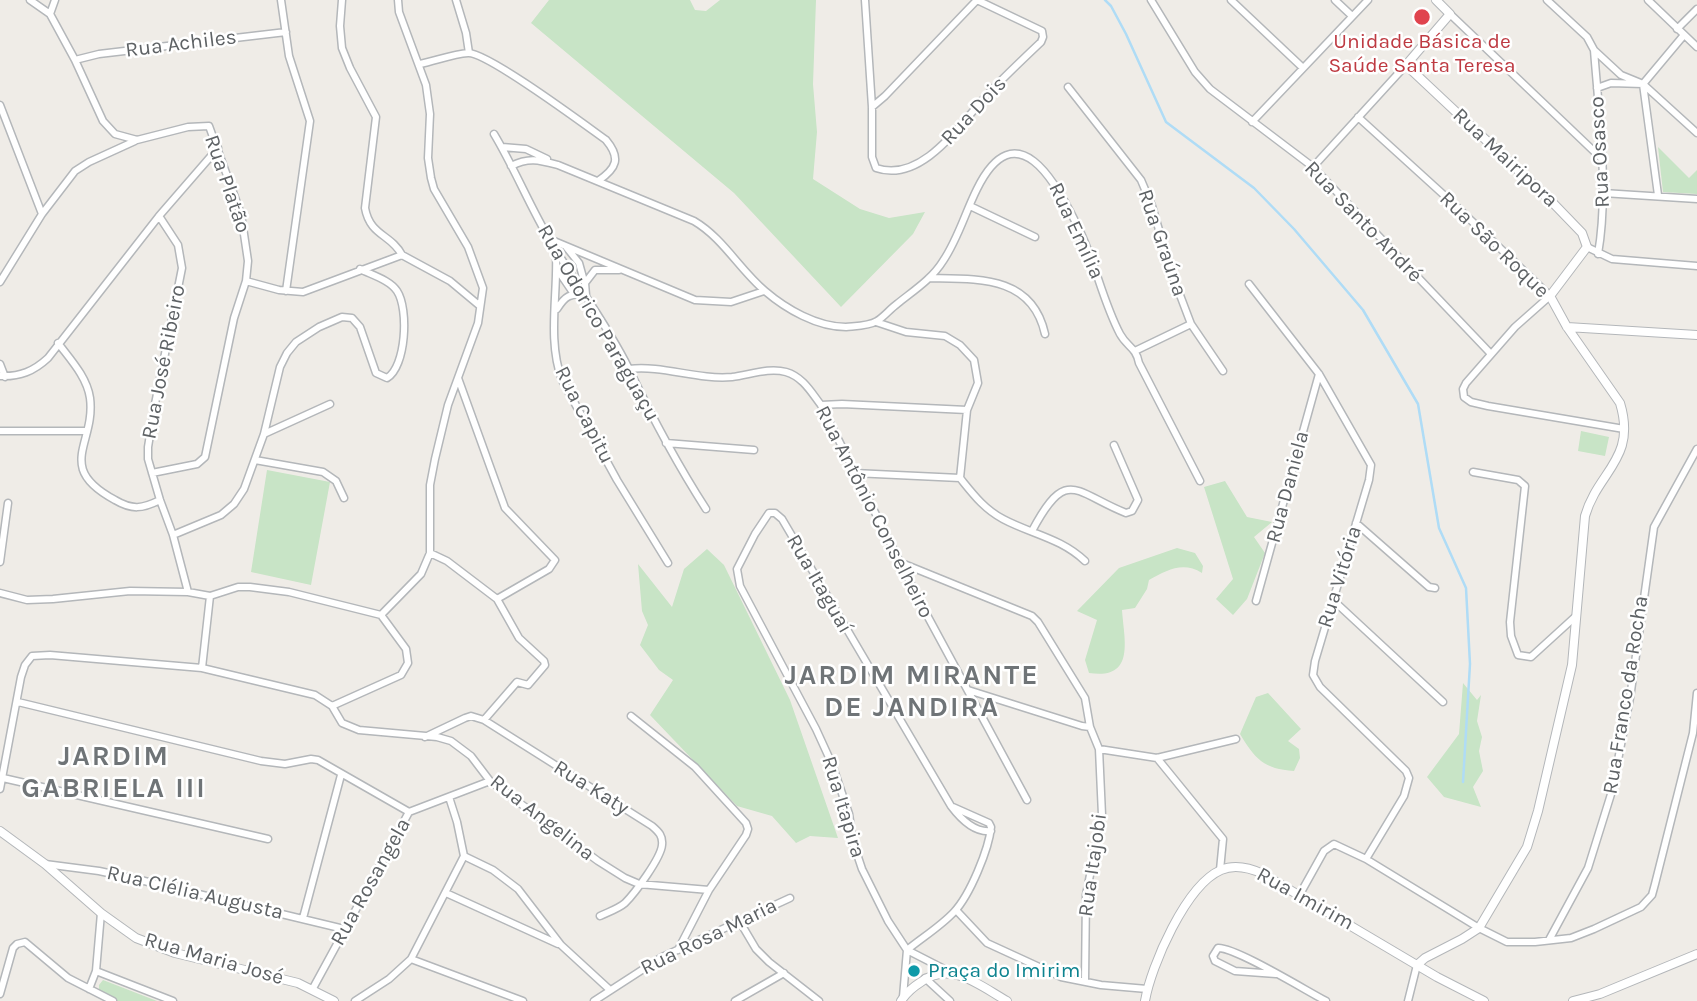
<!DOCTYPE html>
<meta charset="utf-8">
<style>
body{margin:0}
canvas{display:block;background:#efece7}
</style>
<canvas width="1697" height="1001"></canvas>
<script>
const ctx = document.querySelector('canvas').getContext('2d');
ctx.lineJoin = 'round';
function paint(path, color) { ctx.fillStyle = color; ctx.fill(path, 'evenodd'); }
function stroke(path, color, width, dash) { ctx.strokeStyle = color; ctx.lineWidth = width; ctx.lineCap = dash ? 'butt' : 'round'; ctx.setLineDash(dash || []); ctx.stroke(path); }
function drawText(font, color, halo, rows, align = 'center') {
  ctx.font = font + ' Karla,sans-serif'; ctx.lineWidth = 5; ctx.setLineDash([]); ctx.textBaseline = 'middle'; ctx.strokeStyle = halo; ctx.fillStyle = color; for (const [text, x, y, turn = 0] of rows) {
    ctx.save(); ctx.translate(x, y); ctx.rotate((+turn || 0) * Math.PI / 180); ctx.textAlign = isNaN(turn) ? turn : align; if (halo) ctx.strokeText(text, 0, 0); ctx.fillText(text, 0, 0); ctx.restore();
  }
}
const green = new Path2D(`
 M 549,0 L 690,0 L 695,10 L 706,11 L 720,0 L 816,0 L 813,84 L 817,132 L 813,179 L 860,209 L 889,218 L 925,212 L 913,234 L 841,307 L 734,193 L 531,23 Z
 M 1658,147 L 1689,178 L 1697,170 L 1697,194 L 1663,192 Z
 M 1581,431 L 1609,437 L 1605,456 L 1578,451 Z
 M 267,470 L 330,482 L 311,585 L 251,572 Z
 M 1225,481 L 1247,517 L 1272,522 L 1254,537 L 1265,553 L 1247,599 L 1233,615 L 1216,599 L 1233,579 L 1204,487 Z
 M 1177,548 L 1195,553 L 1203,566 L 1202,573 C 1183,561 1167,570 1149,580 L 1147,589 L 1135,608 L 1122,610 C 1124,640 1136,680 1089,673 L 1085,660 L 1097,620 L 1077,611 L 1119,568 Z
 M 707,549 L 724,565 L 790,700 L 838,838 L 810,836 L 796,843 L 772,816 L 737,806 L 650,715 L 673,680 L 659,670 L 640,645 L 648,625 L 642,611 L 638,564 L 672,607 L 684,569 Z
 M 1463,683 L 1477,700 L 1481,695 L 1477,721 L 1482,737 L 1479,751 L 1483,771 L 1473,787 L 1481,807 L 1444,797 L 1427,777 L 1459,734 Z
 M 1268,693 L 1301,729 L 1288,741 L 1299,749 L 1300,758 L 1294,771 C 1264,769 1255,759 1240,734 L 1256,697 Z
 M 103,980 L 157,1001 L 117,1001 L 99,991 L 99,985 Z`);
const stream = new Path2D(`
 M 1105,0 L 1111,6 L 1126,34 L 1166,122 L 1254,188 L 1294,229 L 1363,310 L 1418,404 L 1439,528 L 1466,588 L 1470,664 L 1463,782`);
const minor = new Path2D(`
 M 30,0 L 50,14 L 75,60 L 103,121 L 115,134 L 137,140 L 188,127 L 209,126 L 241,214 L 248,261 L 246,281 L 279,290 L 303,292 L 402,255 L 450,281 L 480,306
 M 281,0 L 289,56 L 310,121 L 286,291
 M 342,0 L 340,26 L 342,48 L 350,68 L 376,117 L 365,208 C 370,236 391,234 402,255
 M 456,0 L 466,33 L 469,53
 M 865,0 L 872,107 L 872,157 L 876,168 C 922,184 961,123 987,95 C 1004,77 1023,59 1041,42 L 1043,37 L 1042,31 L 977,0
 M 1151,0 L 1195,72 L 1210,89 L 1313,167 L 1491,354
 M 1231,0 L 1303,68
 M 1335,0 L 1352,16
 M 1547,0 L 1587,37 L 1594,50 C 1599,115 1609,191 1598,254
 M 1648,0 L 1697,47
 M 50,14 L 55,0
 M 1450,14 L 1601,158
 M 1677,29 L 1697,9
 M 1594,50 L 1621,75 L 1643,84 L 1697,133
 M 75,60 L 99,54 L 286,32
 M 420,64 C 435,61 453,54 468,53 C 487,52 585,125 606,140 C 621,158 617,168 598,181
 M 1643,84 L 1684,35
 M 1068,87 L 1141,180 L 1152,206 L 1172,274 L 1191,324 L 1223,371
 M 1597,88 L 1611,83 L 1643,84 L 1658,195
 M 0,105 L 42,214
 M 872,107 L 885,96 L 977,0
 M 1358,117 L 1456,206 L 1550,296 L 1515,327 L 1466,383 L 1463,389 L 1464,397 L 1471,402 L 1488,406 L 1624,429
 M 1252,122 L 1368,0
 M 494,134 C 515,169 530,207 551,242 C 576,284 607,324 629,369 C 652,417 677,464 706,509
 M 502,147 L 526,149 L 547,159
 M 511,166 C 529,157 539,160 558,165 L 694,221 C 723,238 739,269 765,291 C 786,309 817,327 846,327 C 855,326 869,326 877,321 C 884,317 890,309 897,304 C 913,291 932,279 943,261 C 958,239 965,213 977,189 C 1016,110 1056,182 1077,225 C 1095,260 1102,300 1120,334 C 1127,347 1136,347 1139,363 L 1200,481
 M 1313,167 L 1406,65
 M 1603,193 L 1697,199
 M 970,206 L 1035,237
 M 159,216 L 178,245 L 182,268 L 155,404 L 148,447 L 148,459 L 160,500 L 173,535 L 188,592
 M 549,239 L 695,300 L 731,302 L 764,291
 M 1587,247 L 1612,259 L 1697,266
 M 567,248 L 579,263 L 584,281
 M 556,253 C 558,294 547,340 562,380 L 617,480 L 668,563
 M 557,269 L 574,294
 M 929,278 C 977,279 1032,275 1045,334
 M 0,282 L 42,214 L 75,171 L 89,162 L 135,141
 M 1249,284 L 1319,374 L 1371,465 L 1369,480 L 1315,661 L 1313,675 L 1320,687 L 1406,771 L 1409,778 L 1404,796 L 1366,859
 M 557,309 C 565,296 570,293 586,295 L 585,283 L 595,270 L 619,270
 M 876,322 L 906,332 L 945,336 L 960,345 L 974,360 L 978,383 L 967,410 L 960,478 C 973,494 984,509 1003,519 C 1031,534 1061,538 1085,561
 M 58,343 C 70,359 87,377 90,398 C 96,444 54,467 115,500 C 132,510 142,509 160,500
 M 1137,350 L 1191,324
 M 0,364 L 5,377
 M 629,369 C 663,365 697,380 732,377 C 749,375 769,367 786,372 C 803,377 811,392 821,405 L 921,604 L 1027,800
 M 0,376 C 20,377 34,371 48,358 L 159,216 L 218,148
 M 821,405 L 842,404 L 967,410
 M 0,431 L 86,431
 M 264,434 L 330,404
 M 666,443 L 754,450
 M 255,460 L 323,472 L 336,481 L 344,498
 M 1473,472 L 1518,480 L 1525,486 L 1510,622 L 1511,636 L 1518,655 L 1531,657 L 1576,616
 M 152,473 L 197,464 L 205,457 L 234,318 L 246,281
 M 854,473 L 960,478
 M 1356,523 L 1429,587 L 1435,588
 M 1032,531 C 1067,465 1075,493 1126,513 L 1132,511 L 1138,500 L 1114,445
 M 173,535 L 221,515 L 234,504 L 244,489 L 264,434 L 280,367 L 287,353 L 296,342 L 319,327 L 342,317 L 352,318 L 360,327 L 376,373 L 387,378 C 406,367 409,309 397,291 C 390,280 372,275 360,269
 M 430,553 L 447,561 L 497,599 L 549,569 L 555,560 L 505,508 L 458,378
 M 0,562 L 8,503
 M 899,562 L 1032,616 L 1038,622 L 1085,698 L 1090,727 L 1099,749 L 1102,815 L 1086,895 L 1085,981
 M 0,593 L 27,600 L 53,599 L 130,591 L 188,592 L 210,596 L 238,587 L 250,587 L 289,592 L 381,615 L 421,574 L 430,553 L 430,485 L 435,459 L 448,405 L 478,323 L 483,288 L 468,247 L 434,189 L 431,178 L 428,158 L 430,114 L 426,85 L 399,12 L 398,0
 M 1256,601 L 1319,374
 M 1334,601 L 1443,702
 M 381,615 L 406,649 L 408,663 L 401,675 L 332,706 L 342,723 L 359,730 L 437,737 L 451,741 L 471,756 L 490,781 L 598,861 L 625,878 L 639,884 L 709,890
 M 202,668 L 210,596
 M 968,690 L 1082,726 L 1090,727
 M 18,702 L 261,761 L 285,764 L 311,759 L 318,760 L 409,812
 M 631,716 L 695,767 L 746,823 L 748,829 L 746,835 L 709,890 L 678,950
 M 484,720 L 517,682 L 528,685 L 545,665 L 544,661 L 519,638 L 497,599
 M 425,737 L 465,718 L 471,716 L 484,720 L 652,826 C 659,832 663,836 662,845 C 661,858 635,893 625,903 C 618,909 608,912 600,916
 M 1099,749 L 1157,758 L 1236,739
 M 1157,758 L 1223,839 L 1220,870
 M 3,778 L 268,839
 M 0,789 L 21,677 L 25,665 L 32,656 L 50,655 L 202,668 L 315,695 L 332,706
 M 464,856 L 493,870 L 518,889 L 561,945 L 610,990
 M 45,864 L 99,871 L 136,879 L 344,929
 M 446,893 L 558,944
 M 1300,894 L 1324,851 L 1334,844 L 1366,859 L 1479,928 L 1507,942 L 1535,942 L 1571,938 L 1594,929 L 1641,907 L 1652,895 L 1655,884 L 1693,733 L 1697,693
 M 956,910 L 987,943 L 1061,977 L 1101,985 L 1147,989
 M 303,918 L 341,775
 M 740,922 L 756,949 L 769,962 L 819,1001
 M 1549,940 L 1588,868 L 1612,791 L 1630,698 L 1654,527 L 1697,449
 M 907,950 C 923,937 941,926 954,912 C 970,895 989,849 991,827 L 989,823 L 953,807
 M 411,959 L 523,1001
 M 96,971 L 173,1001
 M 948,971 L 907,950 L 888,921 L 862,869 L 853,842 L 849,814 L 832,764 L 816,729 L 740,586 L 737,569 L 755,534 L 769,513 L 775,513 L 782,519 L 951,806 C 960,818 975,833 991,831
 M 1276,974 L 1235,971 L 1215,961 L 1213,956 L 1218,948 C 1235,947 1305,990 1326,1001
 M 925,978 L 950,1001
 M 89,989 L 96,971 L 101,913
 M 312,990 L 409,812 L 490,781
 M 0,994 L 13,948 L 17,944 L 25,942 L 68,978 L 113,1001
 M 903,997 L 907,950
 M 355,1001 L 389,979 L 411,959 L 464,856 L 457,822 L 449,797
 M 594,1001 L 662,957 L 790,898
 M 735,1001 L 784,973
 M 1408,1001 L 1417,965`);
const tertiary = new Path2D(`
 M 1567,327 L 1697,335
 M 0,831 L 45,864 L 101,913 L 136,938 L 175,953 L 298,983 L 334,1001
 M 1417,965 L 1425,958 L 1462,939 L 1479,928 L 1527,847 L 1538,811 L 1572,665 L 1585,516 C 1598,471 1637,459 1620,403 L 1567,327 L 1550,296 L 1587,247 L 1582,233 L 1553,203 L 1406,65 L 1450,14 L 1436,0
 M 901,1001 C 906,993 913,987 921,982 C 951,960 980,986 1007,1001
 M 1145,1001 C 1151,966 1186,885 1221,870 C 1235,864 1250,868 1263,874 L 1437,977 L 1484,1001
 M 1573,1001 L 1600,994 L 1697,954`);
const markers = [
 [1422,17,9,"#e0444e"],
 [914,971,7,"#0f9aa8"]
];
const healthNames = [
 ["Unidade Básica de",1422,42],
 ["Saúde Santa Teresa",1422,66]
];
const streetNames = [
 ["Rua Achiles",181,44,-7],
 ["Rua Dois",974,111,-47],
 ["Rua Osasco",1600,152,-93],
 ["Rua Mairipora",1505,158,43],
 ["Rua Platão",227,184,71],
 ["Rua Santo André",1363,222,46],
 ["Rua Emília",1076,231,65],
 ["Rua Graúna",1162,243,71],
 ["Rua São Roque",1494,245,44],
 ["Rua Odorico Paraguaçu",598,323,60],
 ["Rua José Ribeiro",164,362,-79],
 ["Rua Capitu",584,415,63],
 ["Rua Daniela",1288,487,-75],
 ["Rua Antônio Conselheiro",874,512,63],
 ["Rua Vitória",1340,577,-73],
 ["Rua Itaguaí",819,584,60],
 ["Rua Franco da Rocha",1626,695,-81],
 ["Rua Katy",591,788,32],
 ["Rua Itapira",843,807,73],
 ["Rua Angelina",542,818,38],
 ["Rua Itajobi",1093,865,-82],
 ["Rua Rosangela",371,882,-61],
 ["Rua Clélia Augusta",195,893,13],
 ["Rua Imirim",1305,899,29],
 ["Rua Rosa Maria",709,937,-26],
 ["Rua Maria José",214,959,16]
];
const cultureNames = [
 ["Praça do Imirim",928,971]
];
const districtNames = [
 ["JARDIM MIRANTE",912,676],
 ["DE JANDIRA",912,708],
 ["JARDIM",114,757],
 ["GABRIELA III",114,789]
];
paint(green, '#c8e4c6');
stroke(stream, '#afdcf6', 2.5);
stroke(minor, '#b4b7ba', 9);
stroke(tertiary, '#b4b7ba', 10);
stroke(minor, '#fff', 6);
stroke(tertiary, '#fff', 8);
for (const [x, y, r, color] of markers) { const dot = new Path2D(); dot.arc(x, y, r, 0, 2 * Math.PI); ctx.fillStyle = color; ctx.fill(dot); stroke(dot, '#fff', 2.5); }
drawText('21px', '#be3a42', '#fff', healthNames);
drawText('21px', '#5e6265', '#fff', streetNames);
drawText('21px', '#0d838f', '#fff', cultureNames, 'left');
ctx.letterSpacing = '2px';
drawText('bold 28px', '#6f7477', '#fff', districtNames);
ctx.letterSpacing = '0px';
</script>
